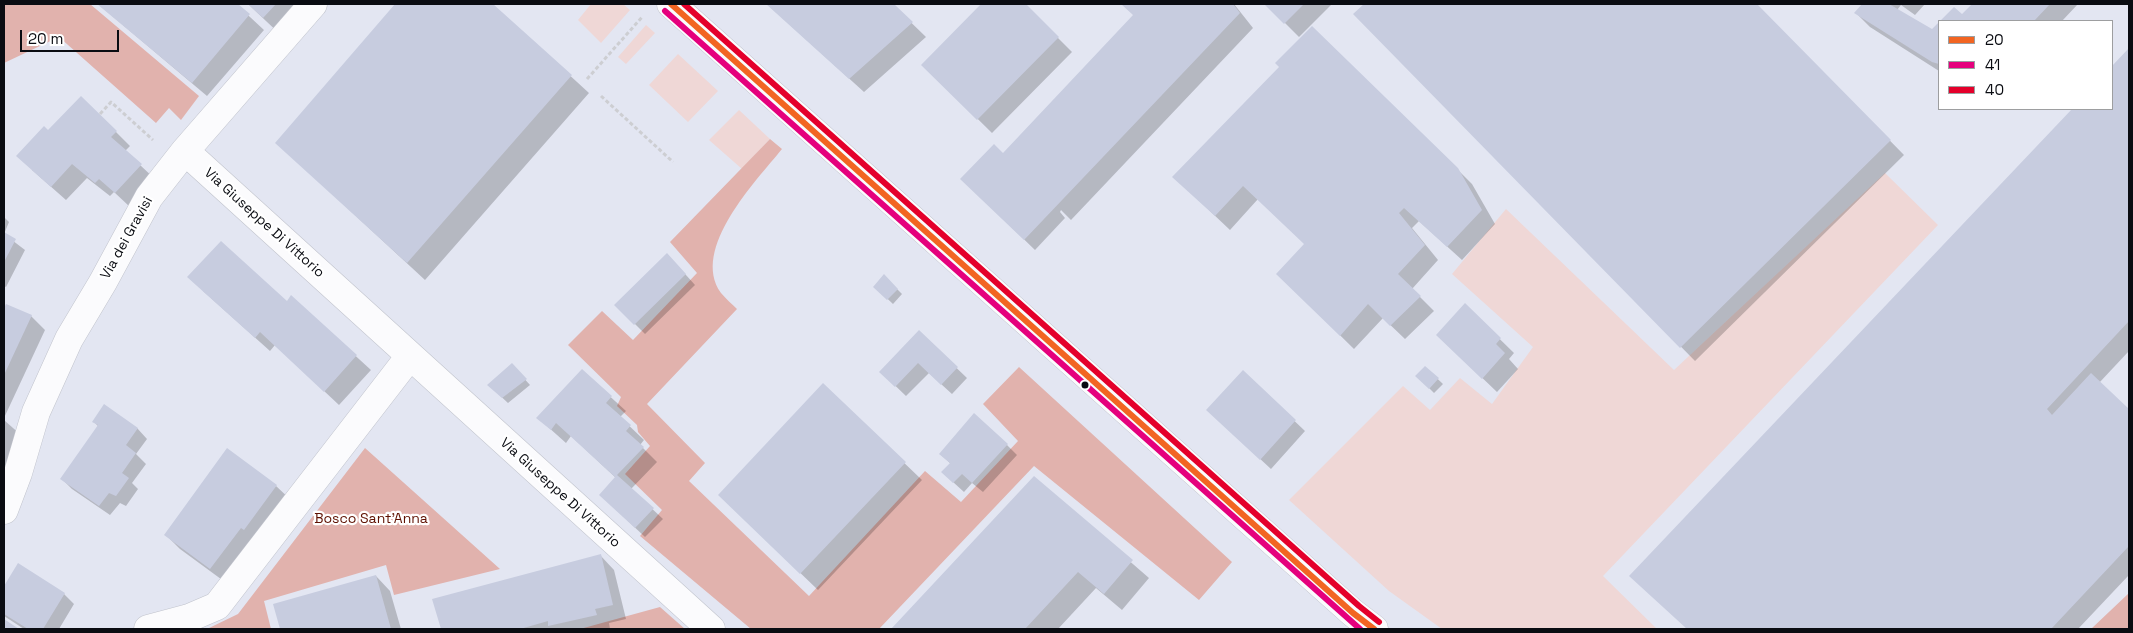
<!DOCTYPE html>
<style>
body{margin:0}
#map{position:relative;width:2133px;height:633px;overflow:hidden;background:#e3e6f2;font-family:"Space Grotesk",sans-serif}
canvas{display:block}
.frame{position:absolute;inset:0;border:5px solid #0a0c12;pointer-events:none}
.legend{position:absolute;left:1938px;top:20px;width:175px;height:90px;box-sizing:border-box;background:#fff;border:1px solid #9d9ea0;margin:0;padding:6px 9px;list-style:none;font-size:15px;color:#0a0c12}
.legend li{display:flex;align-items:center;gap:10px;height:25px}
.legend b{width:25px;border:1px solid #9d9ea0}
.scale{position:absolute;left:20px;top:30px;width:99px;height:22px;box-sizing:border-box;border:2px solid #0a0c12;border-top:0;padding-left:6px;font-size:15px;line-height:18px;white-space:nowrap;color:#0a0c12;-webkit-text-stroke:4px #fff;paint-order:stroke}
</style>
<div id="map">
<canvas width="2133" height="633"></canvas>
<div class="frame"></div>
<ul class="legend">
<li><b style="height:6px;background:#f26522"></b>20</li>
<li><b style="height:6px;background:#e5007d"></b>41</li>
<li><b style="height:6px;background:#e4002b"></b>40</li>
</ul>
<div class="scale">20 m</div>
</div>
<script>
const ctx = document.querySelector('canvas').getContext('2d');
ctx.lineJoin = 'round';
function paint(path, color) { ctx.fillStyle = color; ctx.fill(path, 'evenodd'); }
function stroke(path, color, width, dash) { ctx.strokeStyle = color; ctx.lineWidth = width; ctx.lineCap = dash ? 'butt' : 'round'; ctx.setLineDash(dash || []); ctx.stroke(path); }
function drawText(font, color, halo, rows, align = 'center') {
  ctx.font = font + ' "Space Grotesk",sans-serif'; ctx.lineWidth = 4.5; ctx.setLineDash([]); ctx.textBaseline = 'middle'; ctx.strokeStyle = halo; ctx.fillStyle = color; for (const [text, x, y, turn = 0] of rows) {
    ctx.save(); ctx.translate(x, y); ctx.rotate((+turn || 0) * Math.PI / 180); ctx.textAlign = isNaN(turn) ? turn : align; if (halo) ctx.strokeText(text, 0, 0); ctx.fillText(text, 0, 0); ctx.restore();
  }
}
const green = new Path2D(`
 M 591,4 L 623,4 L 630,10 L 601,43 L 578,20 Z
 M 646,25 L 655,33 L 626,64 L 618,57 Z
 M 678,54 L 718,91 L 688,122 L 649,85 Z
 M 739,110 L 770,139 L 742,169 L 709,140 Z
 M 1885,173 L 1938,225 L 1603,576 L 1657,629 L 1442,629 L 1389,591 L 1289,500 L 1403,386 L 1430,410 L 1460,378 L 1492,404 L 1533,347 L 1452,274 L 1506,209 L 1674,370 Z`);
const forest = new Path2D(`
 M 4,4 L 90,4 L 199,96 L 181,120 L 169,108 L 156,123 L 59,37 L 4,63 Z
 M 770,139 L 782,149 C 756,181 690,249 721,293 C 726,299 732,304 737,309 L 647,404 L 705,463 L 689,481 L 809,596 L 925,471 L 961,502 L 1018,441 L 983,404 L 1019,367 L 1232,562 L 1199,600 L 1034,466 L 879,629 L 751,629 L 640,536 L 662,510 L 625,474 L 650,446 L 638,432 L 637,425 L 617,406 L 621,397 L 568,345 L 602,311 L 633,340 L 697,273 L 670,242 Z
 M 365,448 L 500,569 L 394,595 L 386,565 L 264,601 L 271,629 L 207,629 L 238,614 Z
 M 2129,593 L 2129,629 L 2091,629 Z
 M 660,607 L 685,629 L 580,629 Z`);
const shadow = new Path2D(`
 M 98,4 L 236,4 L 264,30 L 207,96 Z
 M 248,4 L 314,4 L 284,38 Z
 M 397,4 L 492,4 L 589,93 L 425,280 L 277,143 Z
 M 767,4 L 892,4 L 926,37 L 864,92 Z
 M 983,4 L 1024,4 L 1072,52 L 992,133 L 923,65 Z
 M 1122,4 L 1234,4 L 1253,28 L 1071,220 L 1061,210 L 1060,212 L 1065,218 L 1035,250 L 972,189 L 1035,187 L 1135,16 Z
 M 1266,4 L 1330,4 L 1331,5 L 1299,37 Z
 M 1365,4 L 1756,4 L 1904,155 L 1695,361 L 1355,14 Z
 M 1864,4 L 1925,4 L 1915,15 L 1901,5 L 1897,10 L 1933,31 L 1939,24 L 1939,71 L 1870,27 L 1856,13 Z
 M 1974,4 L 2078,4 L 2062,21 L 1942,21 L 1954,9 L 1962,16 Z
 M 2129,50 L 2129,351 L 2099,383 L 2129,411 L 2129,575 L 2078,629 L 1688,629 L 1631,576 L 2073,109 L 2112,109 L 2112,68 Z
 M 48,132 L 116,132 L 130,146 L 125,151 L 155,179 L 130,207 L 114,192 L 110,196 L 87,178 L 66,200 L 32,170 Z
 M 1457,169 L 1472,184 L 1495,224 L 1462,260 L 1419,221 L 1412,228 L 1438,260 L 1412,289 L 1434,311 L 1405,339 L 1383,318 L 1354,349 L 1292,288 L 1306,244 L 1258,199 L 1230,230 L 1174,177 Z
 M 4,217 L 9,222 L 4,234 L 25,250 L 6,287 L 4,286 Z
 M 677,265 L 695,285 L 645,334 L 616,305 Z
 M 884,276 L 902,294 L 893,304 L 875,287 Z
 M 203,291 L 287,303 L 291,297 L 371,370 L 339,405 L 275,345 L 270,351 Z
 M 7,305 L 31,316 L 45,330 L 4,418 L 4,311 Z
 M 1465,305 L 1514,353 L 1509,359 L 1518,369 L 1497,392 L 1452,349 Z
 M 919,332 L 967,378 L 952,394 L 929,373 L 906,396 L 881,372 Z
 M 512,365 L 530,385 L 508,403 L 494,390 Z
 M 1425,367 L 1443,384 L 1434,393 L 1417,376 Z
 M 582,371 L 626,411 L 620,417 L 644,440 L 640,445 L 657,462 L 631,489 L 663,519 L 645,537 L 611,505 L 616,478 L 571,436 L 566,443 L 538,418 Z
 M 1243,372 L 1305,431 L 1271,469 L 1218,420 Z
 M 823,385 L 922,480 L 818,590 L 737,512 Z
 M 4,420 L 22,436 L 6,470 L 4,469 Z
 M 93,421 L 137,428 L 147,439 L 136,454 L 146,464 L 132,483 L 138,489 L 126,506 L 120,503 L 110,515 L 72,489 L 62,479 L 99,427 Z
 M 1007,445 L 1017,455 L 983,492 L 972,483 L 964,492 L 953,482 L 951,464 L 940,454 Z
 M 1034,478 L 1149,578 L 1122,610 L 1096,588 L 1058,629 L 893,629 Z
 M 276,486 L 291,500 L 225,582 L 180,549 L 166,535 Z
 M 600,555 L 614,570 L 626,619 L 609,623 L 610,629 L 442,629 L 433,600 Z
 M 18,565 L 64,594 L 74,604 L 59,629 L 24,629 L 4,616 L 4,589 Z
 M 376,576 L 390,591 L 401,629 L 282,629 L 274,605 Z`);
const building = new Path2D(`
 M 97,4 L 238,4 L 250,14 L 192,83 Z
 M 248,4 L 276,4 L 263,18 Z
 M 395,4 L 493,4 L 572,75 L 407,263 L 275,143 Z
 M 766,4 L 894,4 L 913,22 L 849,79 Z
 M 981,4 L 1026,4 L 1059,37 L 977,120 L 921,65 Z
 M 1121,4 L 1233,4 L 1240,13 L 1024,240 L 960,179 L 994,144 L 1003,153 L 1133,15 Z
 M 1264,4 L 1304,4 L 1284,24 Z
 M 1364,4 L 1757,4 L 1891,140 L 1680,348 L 1353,14 Z
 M 1862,4 L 1889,4 L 1932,29 L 1939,22 L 1939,64 L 1932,62 L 1854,13 Z
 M 1972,4 L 2050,4 L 2034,21 L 1940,21 L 1954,7 L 1962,14 Z
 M 1312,26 L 1458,168 L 1482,210 L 1447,247 L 1404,208 L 1399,213 L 1425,245 L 1398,274 L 1421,296 L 1390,326 L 1368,304 L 1340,336 L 1276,274 L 1304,244 L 1243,186 L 1215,216 L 1172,177 L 1279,67 L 1275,63 Z
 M 2129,48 L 2129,321 L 2047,409 L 2052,415 L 2091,373 L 2129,409 L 2129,546 L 2051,629 L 1687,629 L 1629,576 L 2072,109 L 2112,109 L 2112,66 Z
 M 81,96 L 117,131 L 111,137 L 142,164 L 115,193 L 99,179 L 95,183 L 72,164 L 51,187 L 16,156 L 44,126 L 48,130 Z
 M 4,232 L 16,239 L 4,262 Z
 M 221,241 L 287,301 L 291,295 L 357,355 L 324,392 L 260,332 L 255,338 L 187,277 Z
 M 667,253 L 686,274 L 634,325 L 614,305 Z
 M 884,274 L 898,289 L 887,300 L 873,287 Z
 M 1465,303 L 1501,338 L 1496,344 L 1505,353 L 1482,379 L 1436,335 Z
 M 6,304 L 32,315 L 4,375 L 4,308 Z
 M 919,330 L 958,367 L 941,385 L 918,363 L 895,387 L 879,372 Z
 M 512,363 L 527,379 L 502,398 L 487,385 Z
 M 1425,366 L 1439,378 L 1429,389 L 1415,376 Z
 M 582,369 L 612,396 L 606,403 L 631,425 L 626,431 L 644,447 L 617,475 L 654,508 L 635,528 L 599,495 L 615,477 L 556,423 L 551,430 L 536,418 Z
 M 1243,370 L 1296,420 L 1260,460 L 1206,410 Z
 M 823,383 L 906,462 L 800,574 L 718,495 Z
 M 104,404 L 138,428 L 126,445 L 136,453 L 122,473 L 129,478 L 116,496 L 109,493 L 99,506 L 60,479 L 98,425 L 92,422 Z
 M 974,413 L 1008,444 L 972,483 L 962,474 L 953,483 L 941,472 L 950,463 L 939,454 Z
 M 227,448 L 277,485 L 244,530 L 241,528 L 210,569 L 164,535 Z
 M 1034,476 L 1133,560 L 1104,594 L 1078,572 L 1025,629 L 891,629 Z
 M 601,554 L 613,605 L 595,609 L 597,615 L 548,626 L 548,621 L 520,629 L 441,629 L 432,599 Z
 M 18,563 L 65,593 L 43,629 L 28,629 L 4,614 L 4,586 Z
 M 376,575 L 391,629 L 280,629 L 273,604 Z
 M 4,619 L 19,629 L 4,629 Z`);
const path = new Path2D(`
 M 587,79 L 643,16
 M 601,96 L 673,162
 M 100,114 L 111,102 L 153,140`);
const minor = new Path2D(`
 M 185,151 L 711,629
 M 4,510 L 18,473 L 36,412 L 69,339 L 103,282 L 149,197 L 185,151 L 313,4
 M 148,629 L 189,618 L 217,606 L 410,356`);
const primary = new Path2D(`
 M 671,4 L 1353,613 L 1374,629`);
const bus1 = new Path2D(`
 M 671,4 L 1353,613 L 1374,629`);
const bus2 = new Path2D(`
 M 665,11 L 1360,629`);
const bus3 = new Path2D(`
 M 684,4 L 1359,606 L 1379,622`);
const markers = [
 [1085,385,4.5,"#0a0c12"]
];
const streetNames = [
 ["Via Giuseppe Di Vittorio",264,223,42],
 ["Via dei Gravisi",127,238,-61],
 ["Via Giuseppe Di Vittorio",560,493,42]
];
const parkNames = [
 ["Bosco Sant'Anna",371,519]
];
paint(green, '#efd7d6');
paint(forest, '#e1b2ad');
paint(shadow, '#0003');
paint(building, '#c7ccdf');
stroke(minor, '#c0c3cc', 29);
stroke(primary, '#c0c3cc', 29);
stroke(path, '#cdced2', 3, [4, 2.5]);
stroke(minor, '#fbfbfd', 28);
stroke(primary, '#fbfbfd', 28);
stroke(bus1, '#f26522', 6);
stroke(bus2, '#e5007d', 6);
stroke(bus3, '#e4002b', 6);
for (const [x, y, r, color] of markers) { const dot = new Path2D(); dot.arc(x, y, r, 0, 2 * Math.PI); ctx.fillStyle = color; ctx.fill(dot); stroke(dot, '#fff', 2); }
drawText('14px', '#0a0c12', '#fff', streetNames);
drawText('14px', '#5e1001', '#fff', parkNames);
</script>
